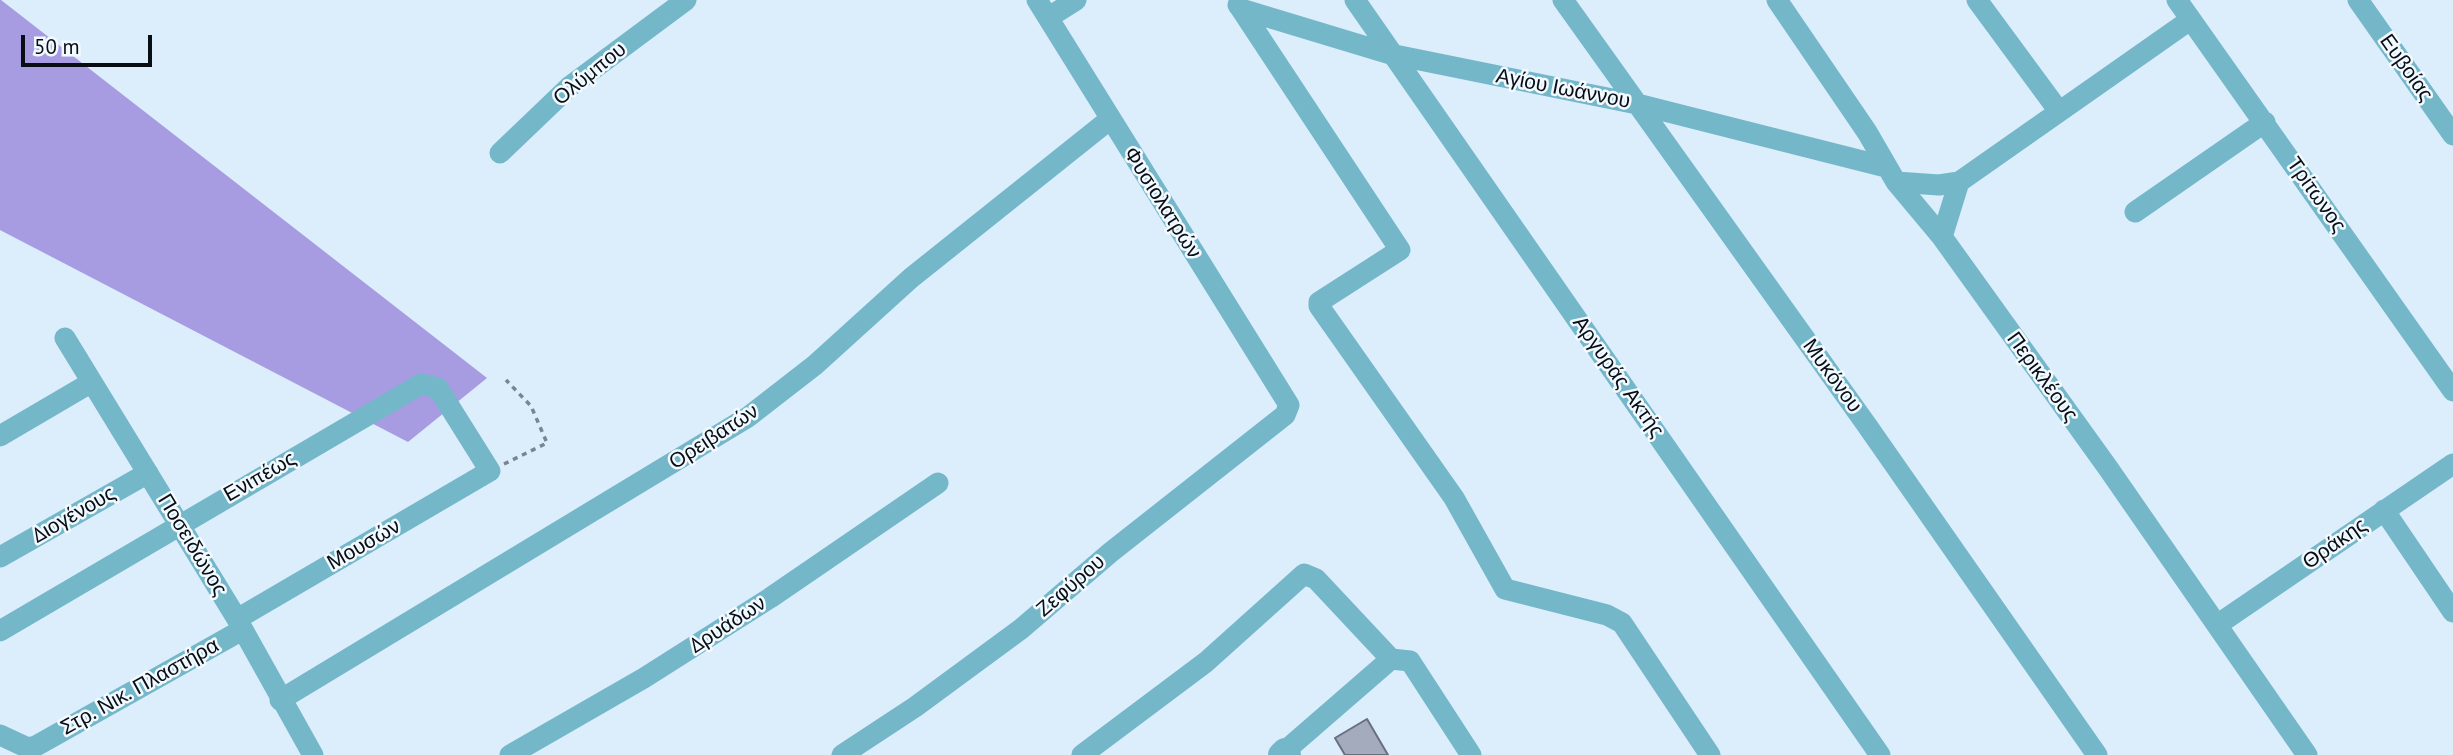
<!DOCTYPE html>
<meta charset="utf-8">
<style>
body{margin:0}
#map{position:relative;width:2453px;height:755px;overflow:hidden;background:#dcedfb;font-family:"PT Sans",sans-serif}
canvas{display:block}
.scale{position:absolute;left:21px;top:35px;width:131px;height:32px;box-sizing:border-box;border:4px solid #080e13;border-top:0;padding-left:9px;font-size:21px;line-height:24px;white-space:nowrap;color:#080e13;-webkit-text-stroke:5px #f2f9ff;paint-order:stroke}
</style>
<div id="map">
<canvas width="2453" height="755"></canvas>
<div class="scale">50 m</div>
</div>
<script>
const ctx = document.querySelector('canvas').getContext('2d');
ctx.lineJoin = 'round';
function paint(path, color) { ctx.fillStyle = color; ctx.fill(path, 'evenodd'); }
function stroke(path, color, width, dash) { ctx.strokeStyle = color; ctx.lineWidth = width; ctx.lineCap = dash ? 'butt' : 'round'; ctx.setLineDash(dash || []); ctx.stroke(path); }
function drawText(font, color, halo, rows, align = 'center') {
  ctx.font = font + ' "PT Sans",sans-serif'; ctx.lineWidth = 5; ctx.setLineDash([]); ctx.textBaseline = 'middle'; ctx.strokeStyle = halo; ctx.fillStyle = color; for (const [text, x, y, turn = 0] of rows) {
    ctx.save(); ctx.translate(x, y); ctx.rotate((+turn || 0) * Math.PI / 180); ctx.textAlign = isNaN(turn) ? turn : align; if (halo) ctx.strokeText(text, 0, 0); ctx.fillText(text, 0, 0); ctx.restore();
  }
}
const forest = new Path2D(`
 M 0,0 L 1,0 L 487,378 L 408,442 L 0,230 Z`);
const building = new Path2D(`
 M 1367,719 L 1388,755 L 1345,755 L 1335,738 Z`);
const path = new Path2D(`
 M 504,464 L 547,443 L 531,406 L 506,380`);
const minor = new Path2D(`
 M 1355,0 L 1880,755
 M 1563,0 L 1866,424 L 2097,755
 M 1777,0 L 1867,132 L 1896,182 L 1942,237 L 2108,468 L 2307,755
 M 1977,0 L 2058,110
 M 2177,0 L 2453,391
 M 2358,0 L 2453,135
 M 1238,5 L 1241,9 L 1390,54 L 1637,104 L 1886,167
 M 1241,9 L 1400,250 L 1319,302 L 1319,306 L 1454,498 L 1505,589 L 1607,615 L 1622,623 L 1710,755
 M 1049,17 L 1076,0
 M 500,153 L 569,87 L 686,0
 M 1896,182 L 1939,185 L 1959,182 L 2190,20
 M 2135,212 L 2265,122
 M 1942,237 L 1959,182
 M 65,338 L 237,619 L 313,755
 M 0,436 L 92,382
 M 2384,510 L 2453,612
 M 0,557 L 148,473
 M 2217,625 L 2453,464
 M 0,631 L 421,384 L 438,388 L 490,471 L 237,619
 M 280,700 L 748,417 L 815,365 L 911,278 L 1109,120
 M 0,735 L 28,748 L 36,746 L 242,630
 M 1285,751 L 1391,659 L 1410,661 L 1471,755
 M 510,755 L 644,678 L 770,598 L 938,483
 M 842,755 L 915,707 L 1021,629 L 1111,552 L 1285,415 L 1289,405 L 1037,0
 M 1082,755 L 1206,662 L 1304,574 L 1316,579 L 1391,659`);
const tertiary = new Path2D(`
 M 1281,755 L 1285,751 L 1288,755`);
const streetNames = [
 ["Ευβοίας",2406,68,55],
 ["Ολύμπου",590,74,-39],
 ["Αγίου Ιωάννου",1563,89,11],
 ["Τρίτωνος",2316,195,55],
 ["Φυσιολατρών",1162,203,58],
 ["Μυκόνου",1832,376,54],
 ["Αργυράς Ακτής",1618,377,55],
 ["Περικλέους",2042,377,54],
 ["Ορειβατών",714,437,-33],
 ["Ενιπέως",260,477,-30],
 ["Διογένους",74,515,-30],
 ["Θράκης",2335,544,-35],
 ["Ποσειδώνος",192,545,59],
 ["Μουσών",364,545,-30],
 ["Ζεφύρου",1071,586,-41],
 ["Δρυάδων",728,625,-33],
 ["Στρ. Νικ. Πλαστήρα",140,687,-29]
];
paint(forest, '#a79be2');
paint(building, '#a3abbc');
stroke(building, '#686f7f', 2);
stroke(path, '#79858f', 3.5, [5, 5]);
stroke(minor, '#73b7c9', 21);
stroke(tertiary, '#73b7c9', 26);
drawText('21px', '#080e13', '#f2f9ff', streetNames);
</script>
